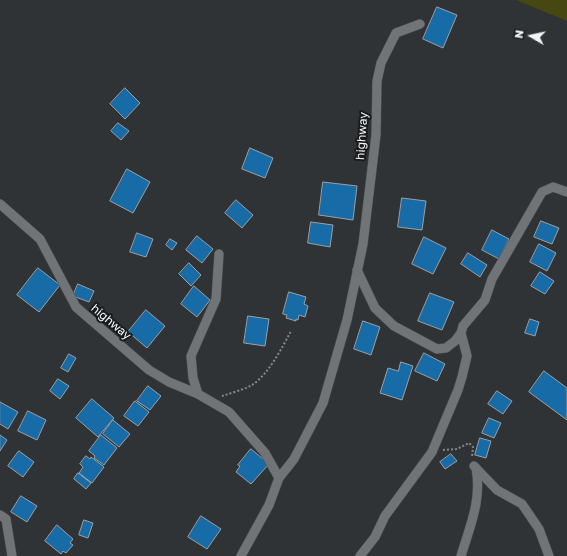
<!DOCTYPE html>
<style>
body{margin:0}
#map{position:relative;width:567px;height:556px;overflow:hidden;background:#303336;font-family:"Golos Text",sans-serif}
canvas{display:block}
.north{position:absolute;left:511px;top:16px;width:40px;height:40px;-webkit-text-stroke:3px #191b1c;paint-order:stroke;rotate:279deg;font-size:11px;font-weight:700;line-height:16px;text-align:center;color:#f3f5f7}
.north::after{content:'';display:block;margin:auto;width:14px;height:18px;background:#f3f5f7;clip-path:polygon(50% 0,100% 100%,50% 72%,0 100%)}
</style>
<div id="map">
<canvas width="567" height="556"></canvas>
<div class="north">N</div>
</div>
<script>
const ctx = document.querySelector('canvas').getContext('2d');
ctx.lineJoin = 'round';
function paint(path, color) { ctx.fillStyle = color; ctx.fill(path, 'evenodd'); }
function stroke(path, color, width, dash) { ctx.strokeStyle = color; ctx.lineWidth = width; ctx.lineCap = dash ? 'butt' : 'round'; ctx.setLineDash(dash || []); ctx.stroke(path); }
function drawText(font, color, halo, rows, align = 'center') {
  ctx.font = font + ' "Golos Text",sans-serif'; ctx.lineWidth = 4; ctx.setLineDash([]); ctx.textBaseline = 'middle'; ctx.strokeStyle = halo; ctx.fillStyle = color; for (const [text, x, y, turn = 0] of rows) {
    ctx.save(); ctx.translate(x, y); ctx.rotate((+turn || 0) * Math.PI / 180); ctx.textAlign = isNaN(turn) ? turn : align; if (halo) ctx.strokeText(text, 0, 0); ctx.fillText(text, 0, 0); ctx.restore();
  }
}
const green = new Path2D(`
 M 516,0 L 567,0 L 567,21 Z`);
const building = new Path2D(`
 M 437,7 L 457,15 L 443,48 L 423,39 Z
 M 125,88 L 140,103 L 125,119 L 110,104 Z
 M 118,123 L 129,131 L 121,140 L 111,131 Z
 M 250,148 L 273,158 L 265,178 L 242,169 Z
 M 127,169 L 150,182 L 133,213 L 110,201 Z
 M 323,182 L 357,186 L 353,220 L 319,215 Z
 M 402,198 L 426,201 L 422,230 L 398,227 Z
 M 236,200 L 253,215 L 242,228 L 225,213 Z
 M 541,221 L 559,228 L 552,244 L 534,237 Z
 M 311,222 L 333,225 L 330,247 L 308,243 Z
 M 492,230 L 509,239 L 499,259 L 482,250 Z
 M 137,233 L 153,239 L 146,257 L 130,252 Z
 M 197,236 L 213,249 L 202,263 L 186,250 Z
 M 424,237 L 446,248 L 433,274 L 412,264 Z
 M 170,239 L 177,243 L 172,250 L 166,245 Z
 M 539,244 L 556,253 L 547,271 L 530,262 Z
 M 468,253 L 487,265 L 480,277 L 461,264 Z
 M 189,263 L 201,275 L 191,286 L 179,274 Z
 M 38,268 L 60,285 L 39,312 L 17,295 Z
 M 540,272 L 554,281 L 545,294 L 531,286 Z
 M 78,284 L 94,291 L 89,302 L 73,296 Z
 M 194,286 L 210,300 L 197,317 L 181,304 Z
 M 289,292 L 306,297 L 304,304 L 308,306 L 305,317 L 299,315 L 298,320 L 296,319 L 296,321 L 286,318 L 287,315 L 283,314 Z
 M 430,293 L 454,302 L 442,330 L 418,321 Z
 M 146,310 L 165,326 L 147,348 L 128,332 Z
 M 248,316 L 269,319 L 265,346 L 244,343 Z
 M 530,319 L 539,322 L 535,336 L 525,333 Z
 M 363,321 L 380,327 L 371,355 L 354,349 Z
 M 424,353 L 445,364 L 437,381 L 415,371 Z
 M 69,354 L 76,358 L 68,372 L 61,368 Z
 M 401,362 L 413,366 L 402,400 L 380,393 L 388,368 L 398,371 Z
 M 544,371 L 567,388 L 567,420 L 529,392 Z
 M 58,379 L 69,386 L 60,399 L 50,391 Z
 M 148,386 L 161,396 L 150,410 L 137,401 Z
 M 497,391 L 512,401 L 503,414 L 488,404 Z
 M 92,399 L 114,418 L 98,437 L 76,418 Z
 M 135,401 L 149,412 L 138,426 L 124,416 Z
 M 0,402 L 18,412 L 8,429 L 0,424 Z
 M 28,411 L 46,420 L 37,440 L 18,431 Z
 M 489,418 L 501,423 L 494,438 L 482,433 Z
 M 113,420 L 130,434 L 119,447 L 103,434 Z
 M 0,435 L 7,440 L 0,451 Z
 M 101,435 L 117,448 L 104,465 L 94,458 L 95,456 L 89,451 Z
 M 480,438 L 491,441 L 486,458 L 475,455 Z
 M 251,449 L 269,464 L 251,484 L 236,472 L 240,466 L 238,465 Z
 M 19,451 L 34,462 L 23,477 L 8,466 Z
 M 451,454 L 457,461 L 445,469 L 440,462 Z
 M 86,456 L 90,459 L 91,457 L 104,467 L 92,483 L 79,473 L 83,467 L 80,464 Z
 M 78,473 L 91,483 L 86,489 L 74,479 Z
 M 21,496 L 37,506 L 27,522 L 11,512 Z
 M 201,516 L 221,529 L 207,549 L 188,537 Z
 M 84,520 L 93,523 L 88,538 L 79,535 Z
 M 57,525 L 73,539 L 70,543 L 73,545 L 66,553 L 63,551 L 61,554 L 45,541 Z`);
const path = new Path2D(`
 M 222,396 C 231,393 243,390 252,385 C 268,375 282,348 291,331
 M 443,450 L 457,449 L 469,443 L 473,447 L 472,457`);
const street = new Path2D(`
 M 0,204 L 40,239 L 76,307 L 149,370 L 169,382 L 198,394
 M 219,254 L 216,299 L 191,356 L 193,378 L 198,394 L 229,412 L 265,453 L 279,478
 M 357,270 L 375,308 L 394,326 L 437,349 L 446,348 L 455,341 L 461,333
 M 474,466 L 497,490 L 522,504 L 539,529 L 549,556
 M 0,515 L 6,519 L 12,556
 M 241,556 L 269,505 L 279,478 L 294,459 L 323,403 L 347,320 L 363,244 L 376,135 L 377,81 L 381,63 L 396,33 L 420,24
 M 360,556 L 375,537 L 385,516 L 432,452 L 458,390 L 462,377 L 467,356 L 461,333 L 463,326 L 485,300 L 492,279 L 542,192 L 553,187 L 567,192
 M 461,556 C 470,526 482,500 476,468`);
const streetNames = [
 ["highway",362,136,-86],
 ["highway",111,322,40]
];
paint(green, '#464711');
paint(building, '#176ca7');
stroke(building, '#9ca0a3', 1);
stroke(street, '#4d4f52', 10);
stroke(path, '#86898b', 2, [2, 2]);
stroke(street, '#707477', 9);
drawText('12px', '#f3f5f7', '#191b1c', streetNames);
</script>
